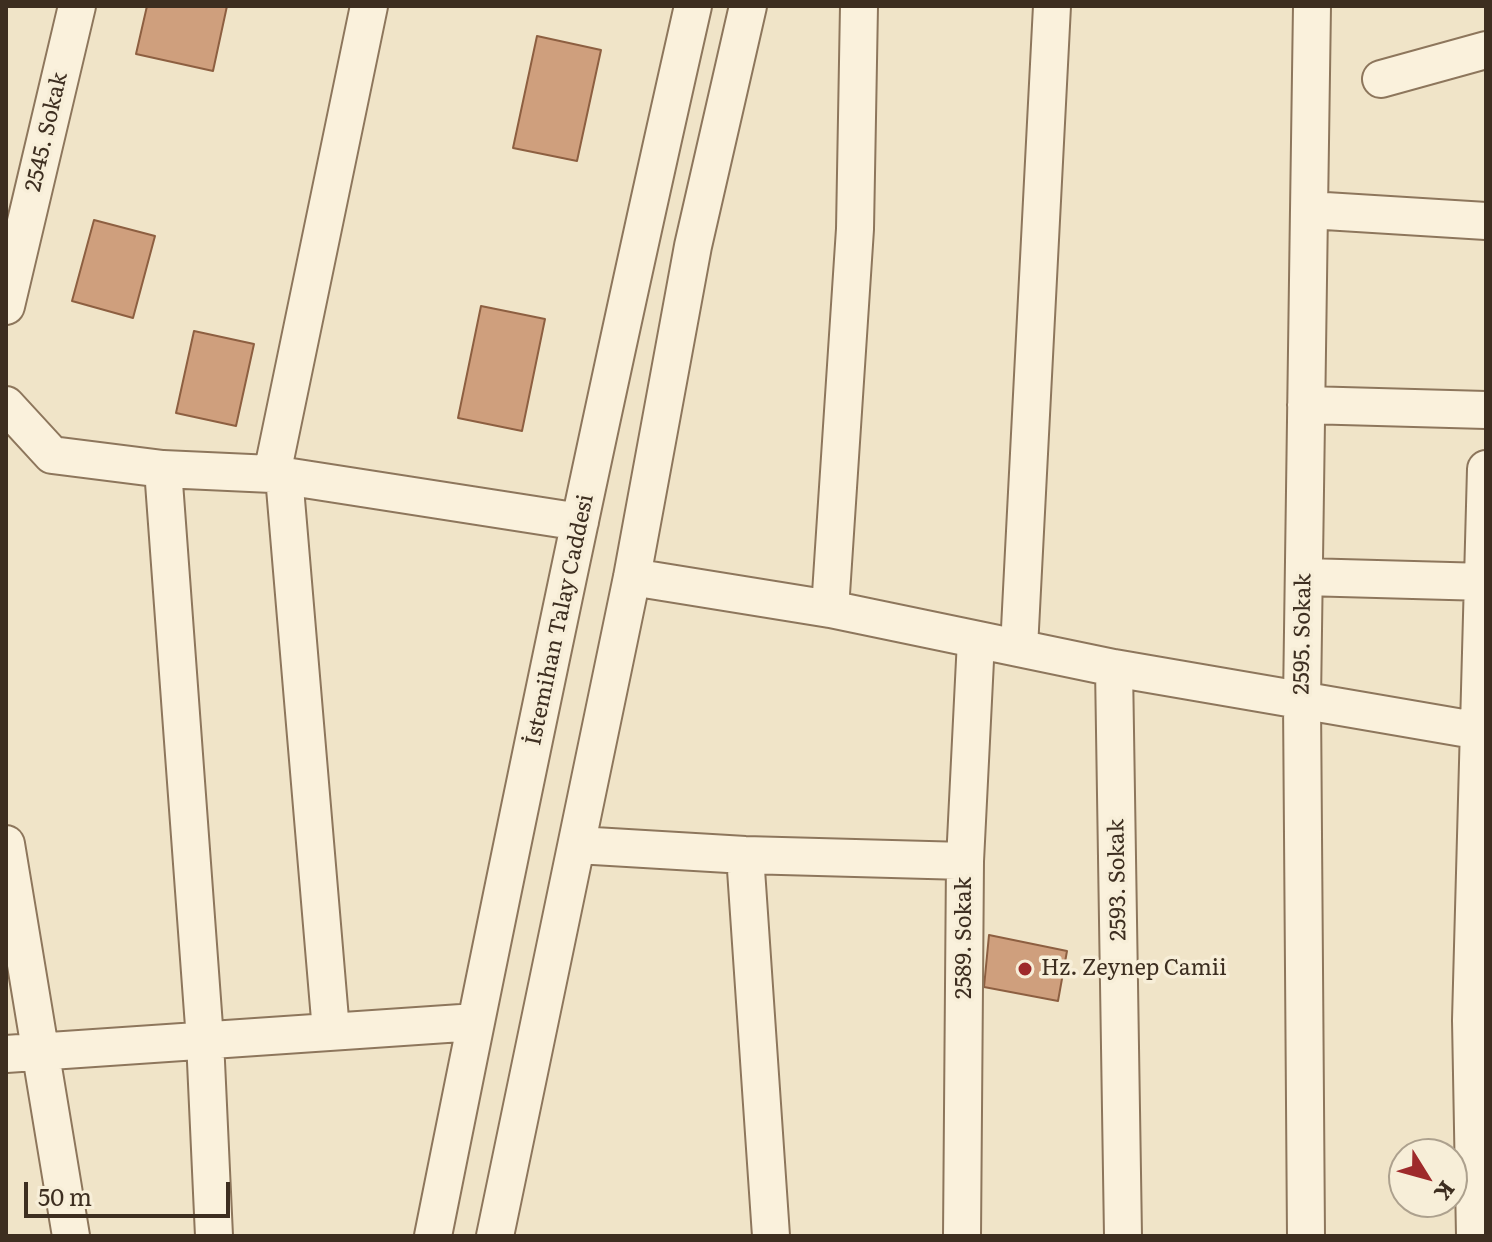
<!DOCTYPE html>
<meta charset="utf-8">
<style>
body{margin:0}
#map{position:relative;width:1492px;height:1242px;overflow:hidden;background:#f0e4c8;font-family:Literata,serif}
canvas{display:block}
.frame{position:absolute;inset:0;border:8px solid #3d2e20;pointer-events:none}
.north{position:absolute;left:1388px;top:1138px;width:80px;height:80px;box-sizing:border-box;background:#f7eed8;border:2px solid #ada18e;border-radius:50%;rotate:127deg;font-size:22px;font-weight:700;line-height:32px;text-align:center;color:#3d2e20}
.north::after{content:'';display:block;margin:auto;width:28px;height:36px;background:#9e2a2b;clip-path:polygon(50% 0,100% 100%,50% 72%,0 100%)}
.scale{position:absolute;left:24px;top:1182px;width:206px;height:36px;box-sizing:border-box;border:4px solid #3d2e20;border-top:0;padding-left:10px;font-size:24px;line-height:28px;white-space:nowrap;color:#3d2e20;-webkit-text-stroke:6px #f7eed8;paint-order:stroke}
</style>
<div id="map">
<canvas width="1492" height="1242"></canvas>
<div class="frame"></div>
<div class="north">K</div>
<div class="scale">50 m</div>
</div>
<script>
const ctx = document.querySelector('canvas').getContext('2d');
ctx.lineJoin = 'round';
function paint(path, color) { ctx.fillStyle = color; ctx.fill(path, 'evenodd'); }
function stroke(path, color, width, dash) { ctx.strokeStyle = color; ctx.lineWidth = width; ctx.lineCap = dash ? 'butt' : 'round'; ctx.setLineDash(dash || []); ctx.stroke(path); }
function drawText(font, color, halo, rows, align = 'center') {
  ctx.font = font + ' Literata,serif'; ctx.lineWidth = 7; ctx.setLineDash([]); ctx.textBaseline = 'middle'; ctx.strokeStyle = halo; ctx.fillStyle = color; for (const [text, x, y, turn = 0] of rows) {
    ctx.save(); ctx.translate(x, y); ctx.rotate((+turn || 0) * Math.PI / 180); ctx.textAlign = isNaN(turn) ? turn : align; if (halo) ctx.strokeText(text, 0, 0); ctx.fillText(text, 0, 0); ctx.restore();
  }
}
const building = new Path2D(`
 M 147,6 L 227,6 L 213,71 L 136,54 Z
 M 537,36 L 601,50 L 577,161 L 513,148 Z
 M 94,220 L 155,236 L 133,318 L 72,301 Z
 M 481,306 L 545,319 L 522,431 L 458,418 Z
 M 194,331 L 254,344 L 236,426 L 176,413 Z
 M 989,935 L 1067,951 L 1058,1001 L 984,987 Z`);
const minor = new Path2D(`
 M 1381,79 L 1486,50
 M 1309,210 L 1312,6
 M 6,306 L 77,6
 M 6,405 L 52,455 L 163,469 L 272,474 L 580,522
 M 1306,405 L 1486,410
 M 163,469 L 205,1040 L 214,1236
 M 272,474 L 369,6
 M 284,476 L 331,1031
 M 632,577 L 830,609 L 1114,668 L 1486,732
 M 1304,577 L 1486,582
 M 830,609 L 855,229 L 859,6
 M 1019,648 L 1052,6
 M 1114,668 L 1123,1236
 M 6,844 L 71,1236
 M 577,845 L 745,855 L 965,861
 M 745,855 L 771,1236
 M 6,1054 L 476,1022
 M 433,1236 C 515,825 600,415 693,6
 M 495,1236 L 632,577 L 693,246 L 748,6
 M 962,1236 L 965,861 L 976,640
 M 1306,1236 L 1302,701 L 1309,210 L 1486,221
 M 1475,1236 L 1471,1020 L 1486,469`);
const markers = [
 [1025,969,8,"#9e2a2b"]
];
const streetNames = [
 ["2545. Sokak",47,132,-77],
 ["İstemihan Talay Caddesi",560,620,-78],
 ["2595. Sokak",1303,634,-89],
 ["2593. Sokak",1118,880,-91],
 ["2589. Sokak",965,938,-90]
];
const poiNames = [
 ["Hz. Zeynep Camii",1041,969]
];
paint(building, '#cf9f7d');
stroke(building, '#8d5f41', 2);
stroke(minor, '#8d765c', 40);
stroke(minor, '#faf1dc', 36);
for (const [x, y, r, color] of markers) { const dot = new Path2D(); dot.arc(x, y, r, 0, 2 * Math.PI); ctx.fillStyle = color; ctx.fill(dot); stroke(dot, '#f7eed8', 3); }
drawText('22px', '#3d2e20', '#f7eed8', streetNames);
drawText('22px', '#3d2e20', '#f7eed8', poiNames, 'left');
</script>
